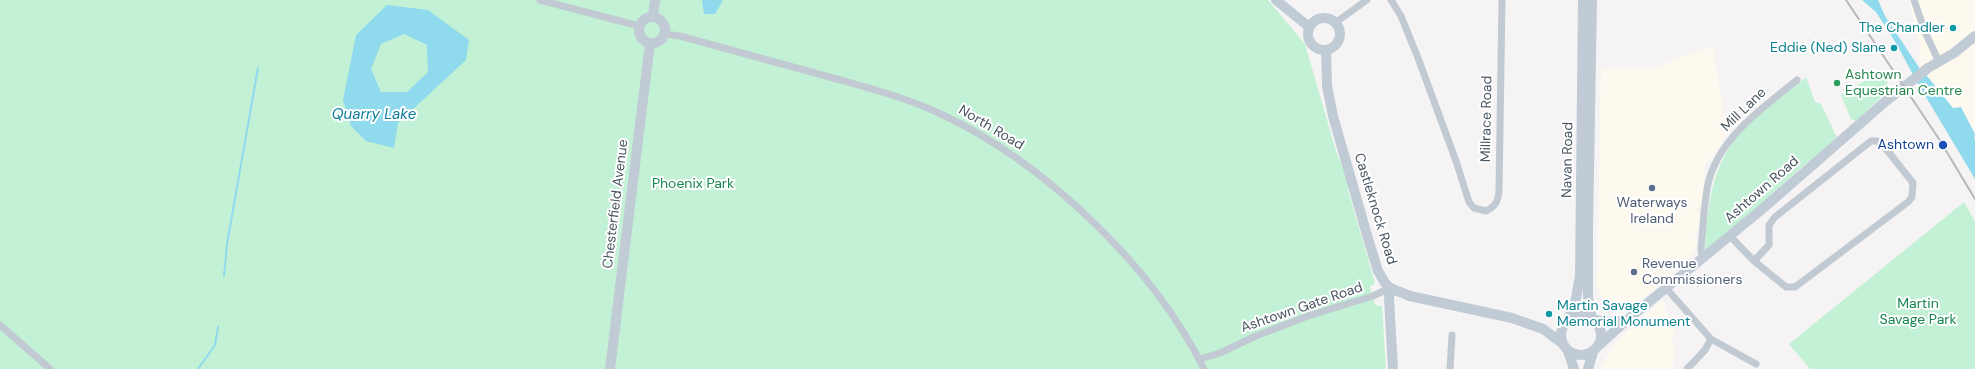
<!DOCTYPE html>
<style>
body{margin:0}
canvas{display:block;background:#f5f3f3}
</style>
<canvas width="1975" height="369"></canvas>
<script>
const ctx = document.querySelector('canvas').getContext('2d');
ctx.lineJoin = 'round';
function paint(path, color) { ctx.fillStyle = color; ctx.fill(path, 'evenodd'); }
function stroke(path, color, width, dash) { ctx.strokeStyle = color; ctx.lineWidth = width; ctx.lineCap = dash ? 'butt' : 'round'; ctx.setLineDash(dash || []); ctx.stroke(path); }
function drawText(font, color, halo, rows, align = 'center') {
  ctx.font = font + ' "DM Sans",sans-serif'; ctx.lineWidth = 4; ctx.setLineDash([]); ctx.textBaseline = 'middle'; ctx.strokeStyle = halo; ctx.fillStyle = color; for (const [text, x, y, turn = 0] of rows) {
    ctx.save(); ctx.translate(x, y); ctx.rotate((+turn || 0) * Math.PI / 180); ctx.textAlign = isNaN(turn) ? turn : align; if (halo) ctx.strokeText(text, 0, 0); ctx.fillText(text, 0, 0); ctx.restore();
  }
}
const commercial = new Path2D(`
 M 1909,0 L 1975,0 L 1975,134 L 1961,107 L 1953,108 L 1921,67 L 1918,60 L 1920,46 Z
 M 1713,47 L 1727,134 L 1717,151 L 1705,164 L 1702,205 L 1696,209 L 1701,217 L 1699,228 L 1694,234 L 1698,242 L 1689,259 L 1638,303 L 1608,303 L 1605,302 L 1597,287 L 1601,69 L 1657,68 L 1681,57 Z
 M 1662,300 L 1676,335 L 1672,337 L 1675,352 L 1672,369 L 1599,369 L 1616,342 Z`);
const green = new Path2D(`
 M 0,0 L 1268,0 L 1305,44 L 1336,151 L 1348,181 L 1348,190 L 1375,283 L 1370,287 L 1375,305 L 1382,306 L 1386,369 L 0,369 Z
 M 1878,73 L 1886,79 L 1890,89 L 1856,121 L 1851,119 L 1841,95 Z
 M 1806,77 L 1815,102 L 1821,104 L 1837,138 L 1802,167 L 1705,254 C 1707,208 1711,160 1747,126 C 1765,108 1787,94 1806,77 Z
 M 1964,202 L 1975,222 L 1975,369 L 1810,369 L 1789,344 Z`);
const water = new Path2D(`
 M 702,0 L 723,0 L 715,14 L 704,14 Z
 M 1862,0 L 1878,0 L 1885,16 L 1924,75 L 1927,76 L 1953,108 L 1961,107 L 1975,134 L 1974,138 L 1975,140 L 1975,179 L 1917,82 L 1896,43 L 1876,12 Z
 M 387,5 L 428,10 L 469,40 L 466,60 L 398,123 L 394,148 L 366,141 L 351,126 L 343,100 L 356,35 ZM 404,34 L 427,45 L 428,72 L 407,92 L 381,92 L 371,69 L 381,44 Z`);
const stream = new Path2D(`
 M 224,276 L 227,244 L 258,68
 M 198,369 L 215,345 L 218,327`);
const street = new Path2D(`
 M 540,0 L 639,26
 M 1391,0 L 1401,16 L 1418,58 L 1456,161 L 1469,202 L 1474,208 L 1486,211 C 1496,206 1498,201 1499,191 L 1502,0
 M 1914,0 L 1925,32 L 1939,62
 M 1335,23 L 1367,0
 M 665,34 L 680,36 C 731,50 782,64 833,78 C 869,88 907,98 941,114 C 1045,163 1153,266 1204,369
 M 1730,236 L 1754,261 L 1786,287 L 1795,287 L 1908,202 L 1912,197 L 1913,183 L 1883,145 L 1877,141 L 1871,141 L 1775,217 L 1769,225 L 1769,245 L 1754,261
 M 1702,258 L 1701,249 C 1703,228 1704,199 1709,180 C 1721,136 1764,107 1797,80
 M 1666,288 L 1711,339 L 1756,364
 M 0,325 L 50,369
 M 1200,359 L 1220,353 L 1256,336 L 1308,316 L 1373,296 L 1390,288
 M 1450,369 L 1452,335
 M 1687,369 L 1705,350 L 1711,339`);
const secondary = new Path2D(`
 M 1276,0 L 1309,27
 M 653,16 L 655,0
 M639 30a13 13 0 1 1 26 0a13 13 0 1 1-26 0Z
 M1308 34a16 16 0 1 1 32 0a16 16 0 1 1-32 0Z
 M 1326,50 L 1327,86 L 1333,116 L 1369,242 L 1378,271 L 1385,283 L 1390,288 L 1410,296 L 1512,318 L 1543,329 L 1562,343
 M 1390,288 L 1389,299 L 1393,369
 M1561 335a20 20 0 1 1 40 0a20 20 0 1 1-40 0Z
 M 1592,318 L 1588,298 L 1588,229 L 1592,0
 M 1568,319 L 1575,304 L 1580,276 L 1583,0
 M 1595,320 L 1610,322 L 1627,320
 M 1599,345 L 1627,320 L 1760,211 L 1886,101 L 1928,68 L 1954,53 L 1975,36
 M 1568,351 L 1574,369
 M 610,369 L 650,43
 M 1588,369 L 1593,352`);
const rail = new Path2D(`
 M 1846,0 L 1939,139 L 1975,199`);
const markers = [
 [1953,28,4,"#0f9aa8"],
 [1894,48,4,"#0f9aa8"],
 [1837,83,4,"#2e9e5b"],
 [1943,145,5,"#1a4fb4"],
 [1652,188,4,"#5c6f8a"],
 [1634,272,4,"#5c6f8a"],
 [1549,314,4,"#0f9aa8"]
];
const cultureNames = [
 ["The Chandler",1945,28],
 ["Eddie (Ned) Slane",1886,48],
 ["Martin Savage",1557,306,"left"],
 ["Memorial Monument",1557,322,"left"]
];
const leisureNames = [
 ["Ashtown",1845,75],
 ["Equestrian Centre",1845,91]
];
const streetNames = [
 ["Mill Lane",1744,110,-44],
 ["Millrace Road",1487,119,-89],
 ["North Road",991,128,31],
 ["Navan Road",1568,160,-89],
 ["Ashtown Road",1762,190,-41],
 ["Chesterfield Avenue",616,204,-83],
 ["Castleknock Road",1375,209,73],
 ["Ashtown Gate Road",1302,308,-19]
];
const transitNames = [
 ["Ashtown",1934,145]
];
const parkNames = [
 ["Phoenix Park",693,184],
 ["Martin",1918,304],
 ["Savage Park",1918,320]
];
const serviceNames = [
 ["Waterways",1652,203],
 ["Ireland",1652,219],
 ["Revenue",1642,264,"left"],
 ["Commissioners",1642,280,"left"]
];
const waterNames = [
 ["Quarry Lake",374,115]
];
paint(commercial, '#fdf9ef');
paint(green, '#c3f1d5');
paint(water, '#90daee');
stroke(stream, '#90daee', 2);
stroke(street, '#c1cad2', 7);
stroke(secondary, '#c1cbd6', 10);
stroke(rail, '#b5b8bd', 2);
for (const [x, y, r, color] of markers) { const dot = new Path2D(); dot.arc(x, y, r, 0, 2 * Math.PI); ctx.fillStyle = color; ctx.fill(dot); stroke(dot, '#fff', 1.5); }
drawText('14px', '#0d838f', '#fff', cultureNames, 'right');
drawText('14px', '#27864d', '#fff', leisureNames, 'left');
drawText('14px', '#4a5661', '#fff', streetNames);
drawText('14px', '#164399', '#fff', transitNames, 'right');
drawText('14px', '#17864f', '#fff', parkNames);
drawText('14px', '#4e5e75', '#fff', serviceNames);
drawText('italic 15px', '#0c7c9b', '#fff', waterNames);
</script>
